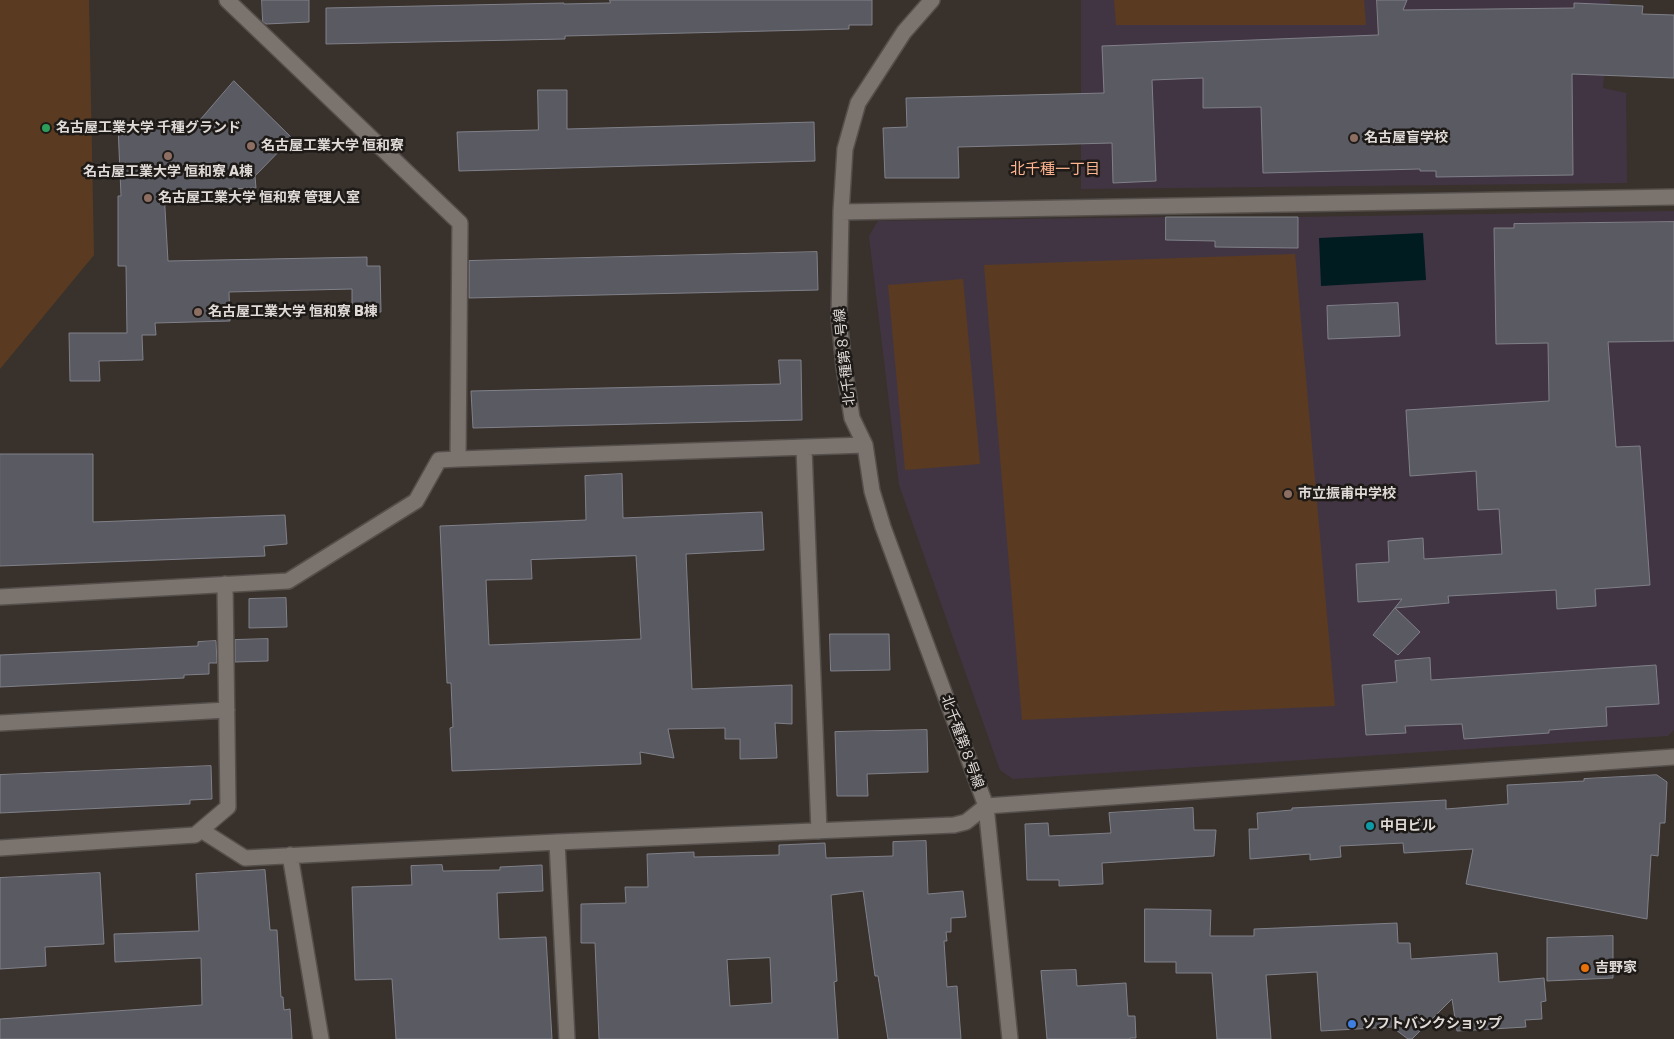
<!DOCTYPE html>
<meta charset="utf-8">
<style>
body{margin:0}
canvas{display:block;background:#38312c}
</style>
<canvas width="1674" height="1039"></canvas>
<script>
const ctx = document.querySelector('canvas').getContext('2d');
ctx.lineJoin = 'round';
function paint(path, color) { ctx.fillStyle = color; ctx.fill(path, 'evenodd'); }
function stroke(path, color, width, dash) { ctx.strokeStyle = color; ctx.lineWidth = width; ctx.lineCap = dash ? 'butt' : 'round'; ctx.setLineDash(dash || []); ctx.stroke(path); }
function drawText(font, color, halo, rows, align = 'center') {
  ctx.font = font + ' Rubik,"Noto Sans JP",sans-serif'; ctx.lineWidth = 5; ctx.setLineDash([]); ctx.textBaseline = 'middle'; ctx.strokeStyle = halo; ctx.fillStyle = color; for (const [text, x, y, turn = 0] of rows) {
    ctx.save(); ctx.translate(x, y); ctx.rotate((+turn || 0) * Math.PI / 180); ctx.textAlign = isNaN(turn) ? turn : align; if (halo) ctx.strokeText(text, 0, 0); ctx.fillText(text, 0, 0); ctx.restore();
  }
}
const education = new Path2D(`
 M 1081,0 L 1610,0 L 1603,88 L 1626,93 L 1627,183 L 1081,189 Z
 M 1674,211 L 1674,730 L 1668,736 L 1013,779 L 1000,770 L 899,485 L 869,236 L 878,221 L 1166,217 L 1298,217 Z`);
const green = new Path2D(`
 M 0,0 L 89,0 L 94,255 L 0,369 Z
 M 1114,0 L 1364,0 L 1366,25 L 1116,25 Z
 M 1295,254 L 1335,706 L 1022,720 L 984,265 Z
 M 963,279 L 980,464 L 905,470 L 888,285 Z`);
const water = new Path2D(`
 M 1423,233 L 1426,280 L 1321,286 L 1319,238 Z`);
const building = new Path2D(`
 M 262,0 L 309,0 L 309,22 L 266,24 L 263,22 Z
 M 610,0 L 872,0 L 872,25 L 849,25 L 849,29 L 565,36 L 565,39 L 326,44 L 326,8 L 564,3 L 564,4 L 610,3 Z
 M 1377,0 L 1407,0 L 1403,10 L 1574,8 L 1574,3 L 1643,6 L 1642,14 L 1674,15 L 1674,78 L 1572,74 L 1573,175 L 1436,177 L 1436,171 L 1420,171 L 1420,169 L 1263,173 L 1261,107 L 1203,108 L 1203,78 L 1152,80 L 1156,181 L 1113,183 L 1112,143 L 958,147 L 959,178 L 885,178 L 883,128 L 907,127 L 906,98 L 1104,93 L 1102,46 L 1378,35 Z
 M 234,81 L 292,138 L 255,176 L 256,188 L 164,191 L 168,261 L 367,257 L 367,266 L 380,266 L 381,312 L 352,312 L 352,289 L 229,292 L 230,321 L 155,323 L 156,335 L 142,335 L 143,360 L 99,361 L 100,381 L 70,381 L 69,333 L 127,333 L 126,266 L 118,266 L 118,196 L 121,196 L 118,126 L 197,123 Z
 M 538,90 L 567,90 L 567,129 L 814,122 L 815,161 L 459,171 L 457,132 L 538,130 Z
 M 1166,217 L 1298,217 L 1298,248 L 1215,247 L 1215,241 L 1166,240 Z
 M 1674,222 L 1674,341 L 1608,342 L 1616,447 L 1640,446 L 1650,585 L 1595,589 L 1596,606 L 1557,609 L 1556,590 L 1448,596 L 1449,603 L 1395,608 L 1420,632 L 1398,655 L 1373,635 L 1402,599 L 1358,602 L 1356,564 L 1389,562 L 1388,541 L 1423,538 L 1424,559 L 1502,554 L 1499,509 L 1478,510 L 1476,471 L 1410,476 L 1406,410 L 1549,401 L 1548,343 L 1496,344 L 1494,228 L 1514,228 L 1514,224 Z
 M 817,252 L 818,290 L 469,298 L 469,261 Z
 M 1398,303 L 1400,336 L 1328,339 L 1327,306 Z
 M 779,360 L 801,360 L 802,420 L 473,428 L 471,391 L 780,384 Z
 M 0,454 L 93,454 L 93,522 L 285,515 L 287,544 L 264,546 L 265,556 L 0,566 Z
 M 622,474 L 623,518 L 762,512 L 764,550 L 686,554 L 692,689 L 792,685 L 792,724 L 775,723 L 777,758 L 740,759 L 740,739 L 725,739 L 725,728 L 668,729 L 674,758 L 640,752 L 641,764 L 452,771 L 450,728 L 453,727 L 451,683 L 447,683 L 440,526 L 586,520 L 585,476 ZM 636,556 L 641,639 L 489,645 L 486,580 L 532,579 L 531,560 Z
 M 286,598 L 287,627 L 249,628 L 249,599 Z
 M 830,634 L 889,634 L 890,670 L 831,671 Z
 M 268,639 L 268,661 L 235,662 L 235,640 Z
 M 216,641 L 217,663 L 209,663 L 209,674 L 184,675 L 184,678 L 0,687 L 0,655 L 198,646 L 198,642 Z
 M 1430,658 L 1431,680 L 1656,665 L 1659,704 L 1606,707 L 1607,726 L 1549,730 L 1549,733 L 1464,739 L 1462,724 L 1405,726 L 1406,733 L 1366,735 L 1362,685 L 1397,682 L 1395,661 Z
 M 927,730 L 928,772 L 867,774 L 868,796 L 837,796 L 835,732 Z
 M 211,766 L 212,799 L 190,800 L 190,804 L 0,813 L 0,775 Z
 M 1657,775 L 1667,782 L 1665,823 L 1660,823 L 1658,856 L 1651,855 L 1647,919 L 1466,884 L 1473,849 L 1404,853 L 1403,843 L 1340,846 L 1341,857 L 1310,860 L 1310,854 L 1250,859 L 1249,829 L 1258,829 L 1257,813 L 1292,810 L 1292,808 L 1446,800 L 1446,809 L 1508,804 L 1507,785 L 1584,781 L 1584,779 Z
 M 1193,808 L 1194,830 L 1216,830 L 1214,856 L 1102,863 L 1103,884 L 1059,886 L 1059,880 L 1027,880 L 1025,824 L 1048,823 L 1049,836 L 1111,833 L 1109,813 Z
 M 926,841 L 928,894 L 963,891 L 966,917 L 951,918 L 951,932 L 946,932 L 947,941 L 944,941 L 947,987 L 957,986 L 961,1039 L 888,1039 L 878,976 L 875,976 L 863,891 L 831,895 L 837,981 L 834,982 L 838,1039 L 599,1039 L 595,943 L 581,943 L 581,904 L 626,903 L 625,887 L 648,887 L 647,854 L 694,852 L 694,857 L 779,855 L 779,845 L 825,843 L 826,858 L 893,856 L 893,842 ZM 770,958 L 772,1003 L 730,1006 L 727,960 Z
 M 442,865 L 443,871 L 500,870 L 500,867 L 542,865 L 543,891 L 497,893 L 499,939 L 546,937 L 552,1039 L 396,1039 L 392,979 L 355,980 L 352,887 L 412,885 L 411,866 Z
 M 265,870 L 270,930 L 277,930 L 281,997 L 283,997 L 284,1010 L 290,1009 L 292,1039 L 0,1039 L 0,1019 L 202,1005 L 201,958 L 115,962 L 114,934 L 199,931 L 196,874 Z
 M 100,873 L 104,944 L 45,947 L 46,966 L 0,969 L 0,878 Z
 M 1145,909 L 1211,910 L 1210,936 L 1254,936 L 1254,929 L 1397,923 L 1398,943 L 1410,943 L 1411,959 L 1497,953 L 1499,982 L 1544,978 L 1546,1001 L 1541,1002 L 1542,1019 L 1525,1020 L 1526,1027 L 1457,1031 L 1452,999 L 1412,1039 L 1408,1039 L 1392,1027 L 1321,1031 L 1317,972 L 1266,975 L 1271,1039 L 1217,1039 L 1212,973 L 1176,973 L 1176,962 L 1145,962 Z
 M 1613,936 L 1613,978 L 1547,981 L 1547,938 Z
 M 1076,970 L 1077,986 L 1126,983 L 1128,1016 L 1135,1016 L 1136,1038 L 1130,1038 L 1130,1039 L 1047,1039 L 1041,971 Z`);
const minor = new Path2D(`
 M 932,0 L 904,32 L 858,103 L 845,149 L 841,212 L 839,318 L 844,367 L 852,418 L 865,445 L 872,491 L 883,527 L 986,806 L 1010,1039
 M 841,212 L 1674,197
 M 804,448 L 819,831
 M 458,459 L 865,445
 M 0,597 L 288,581 L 416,501 L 439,460 L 458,459 L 460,223 L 227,0
 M 0,723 L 227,710
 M 201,830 L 245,858 L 557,842 L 954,825 L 966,822 L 986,806 L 1674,757
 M 557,842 L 567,1039
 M 0,848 L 195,835 L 228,807 L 225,584
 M 290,855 L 321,1039`);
const markers = [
 [46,128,5,"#2e9e5b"],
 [1354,138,5,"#8d6e63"],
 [251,146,5,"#8d6e63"],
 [168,156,5,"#8d6e63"],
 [148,198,5,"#8d6e63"],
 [198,312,5,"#8d6e63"],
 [1288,494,5,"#8d6e63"],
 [1370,826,5,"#0f9aa8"],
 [1585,968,5,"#e8710a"],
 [1352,1024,5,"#3f7fe0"]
];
const poiNames = [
 ["名古屋工業大学 千種グランド",56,128],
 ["名古屋盲学校",1364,138],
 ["名古屋工業大学 恒和寮",261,146],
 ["名古屋工業大学 恒和寮 A棟",168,172,"center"],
 ["名古屋工業大学 恒和寮 管理人室",158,198],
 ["名古屋工業大学 恒和寮 B棟",208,312],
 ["市立振甫中学校",1298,494],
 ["中日ビル",1380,826],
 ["吉野家",1595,968],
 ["ソフトバンクショップ",1362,1024]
];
const streetNames = [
 ["北千種第８号線",845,357,-96],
 ["北千種第８号線",962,742,70]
];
const neighbourhoodNames = [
 ["北千種一丁目",1055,170]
];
paint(education, '#423543');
paint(green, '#5a3b21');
paint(water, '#001c21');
paint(building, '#5a5a63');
stroke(building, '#808089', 1);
stroke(minor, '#554f4b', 18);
stroke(minor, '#7b736d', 15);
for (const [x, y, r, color] of markers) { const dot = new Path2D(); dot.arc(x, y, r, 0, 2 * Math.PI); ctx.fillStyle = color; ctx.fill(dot); stroke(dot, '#1d1a17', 2); }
drawText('bold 14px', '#dfdad7', '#1d1a17', poiNames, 'left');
drawText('14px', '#dfdad7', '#1d1a17', streetNames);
drawText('15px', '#feb490', '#1d1a17', neighbourhoodNames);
</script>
